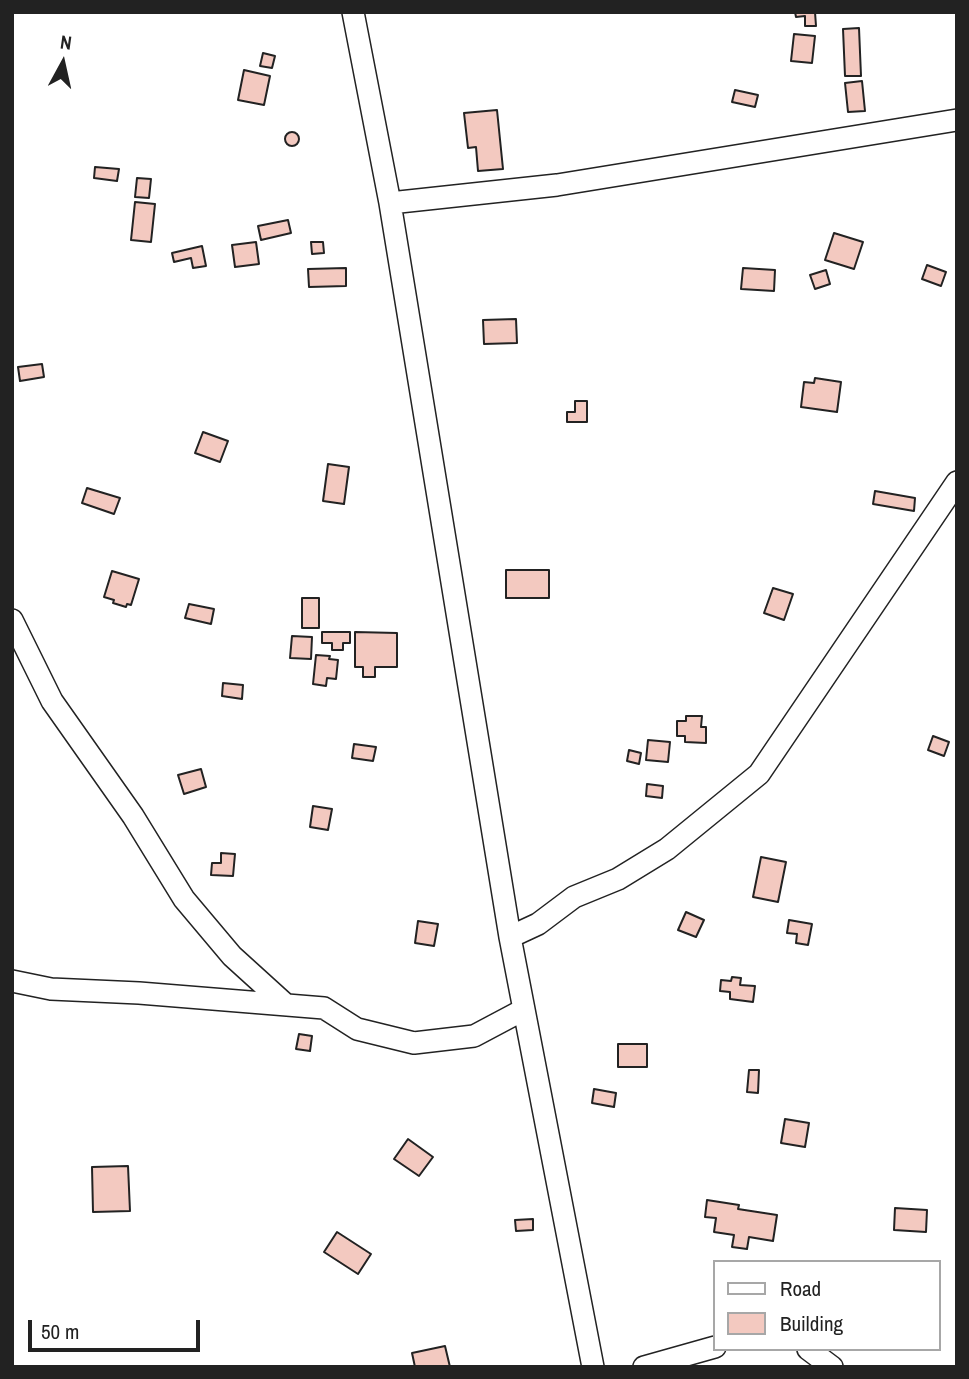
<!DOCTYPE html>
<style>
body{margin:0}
#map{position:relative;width:969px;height:1379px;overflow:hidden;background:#fff;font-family:"Archivo Narrow",sans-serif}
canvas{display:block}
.frame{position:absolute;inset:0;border:14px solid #222;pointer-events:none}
.legend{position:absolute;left:713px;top:1260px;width:228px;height:91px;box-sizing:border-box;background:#fff;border:2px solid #a7a7a7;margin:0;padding:9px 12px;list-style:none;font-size:21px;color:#222}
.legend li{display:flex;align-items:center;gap:14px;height:35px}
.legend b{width:35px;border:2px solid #a7a7a7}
.north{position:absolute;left:28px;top:28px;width:70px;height:70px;-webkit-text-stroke:5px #fff;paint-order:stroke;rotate:8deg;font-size:19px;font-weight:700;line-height:28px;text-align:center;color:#222}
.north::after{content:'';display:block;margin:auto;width:24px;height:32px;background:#222;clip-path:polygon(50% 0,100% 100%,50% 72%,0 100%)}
.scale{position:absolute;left:28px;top:1320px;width:172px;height:32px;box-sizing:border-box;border:4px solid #222;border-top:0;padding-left:9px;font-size:21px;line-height:24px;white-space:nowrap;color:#222;-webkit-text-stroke:5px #fff;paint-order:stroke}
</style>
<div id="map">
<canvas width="969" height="1379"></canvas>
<div class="frame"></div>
<ul class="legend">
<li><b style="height:9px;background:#fff"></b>Road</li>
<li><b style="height:19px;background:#f3c9c0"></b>Building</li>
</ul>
<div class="north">N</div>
<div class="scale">50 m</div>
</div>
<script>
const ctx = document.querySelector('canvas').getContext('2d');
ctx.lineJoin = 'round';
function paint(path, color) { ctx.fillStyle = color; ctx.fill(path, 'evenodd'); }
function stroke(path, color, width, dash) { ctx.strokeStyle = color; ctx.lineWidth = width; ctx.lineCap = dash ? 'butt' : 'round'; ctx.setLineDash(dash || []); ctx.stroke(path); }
const building = new Path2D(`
 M 795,12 L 815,12 L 816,26 L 805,26 L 805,16 L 796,17 Z
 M 859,28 L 861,76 L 845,76 L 843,29 Z
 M 794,34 L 815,36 L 812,63 L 791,61 Z
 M 263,53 L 275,56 L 272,68 L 260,66 Z
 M 244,70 L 270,76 L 264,105 L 238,100 Z
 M 862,81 L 865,111 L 848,112 L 845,83 Z
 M 735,90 L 758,95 L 755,107 L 732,102 Z
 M 497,110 L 503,169 L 478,171 L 476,147 L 468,148 L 464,113 Z
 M285 139a7 7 0 1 1 14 0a7 7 0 1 1-14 0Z
 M 95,167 L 119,169 L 117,181 L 94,178 Z
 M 137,178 L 151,179 L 149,198 L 135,197 Z
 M 135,202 L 155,204 L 151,242 L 131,240 Z
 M 288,220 L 291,233 L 261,240 L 258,226 Z
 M 834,233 L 863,242 L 854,269 L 825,260 Z
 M 256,242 L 259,264 L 235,267 L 232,245 Z
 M 311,242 L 323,242 L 324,253 L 312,254 Z
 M 202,246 L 206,266 L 193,268 L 191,258 L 174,262 L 172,253 Z
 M 927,265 L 946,272 L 941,286 L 922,279 Z
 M 346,268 L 346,286 L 309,287 L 308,269 Z
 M 743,268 L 775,270 L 774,291 L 741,289 Z
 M 826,270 L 830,284 L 815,289 L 810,275 Z
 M 516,319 L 517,343 L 484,344 L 483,320 Z
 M 42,364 L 44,377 L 20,381 L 18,367 Z
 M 815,378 L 841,382 L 837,412 L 801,407 L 804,382 L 814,383 Z
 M 575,401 L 587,401 L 587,422 L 567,422 L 567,412 L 575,412 Z
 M 203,432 L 228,441 L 220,462 L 195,453 Z
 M 328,464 L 349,467 L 344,504 L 323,501 Z
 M 87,488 L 120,498 L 114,514 L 82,503 Z
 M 875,491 L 915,498 L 914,511 L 873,504 Z
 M 506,570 L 549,570 L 549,598 L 506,598 Z
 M 112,571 L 139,579 L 131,605 L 127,604 L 126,607 L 113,603 L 114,600 L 104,597 Z
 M 773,588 L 793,594 L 784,620 L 764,613 Z
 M 302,598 L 319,598 L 319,628 L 302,628 Z
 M 189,604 L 214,609 L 211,624 L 185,618 Z
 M 322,632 L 350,632 L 350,643 L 343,643 L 343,650 L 332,650 L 332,643 L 322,643 Z
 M 355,632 L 397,633 L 397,667 L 375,667 L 375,677 L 363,677 L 363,667 L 355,667 Z
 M 292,636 L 312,637 L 311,659 L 290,658 Z
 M 316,655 L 330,656 L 329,659 L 338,660 L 336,679 L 327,678 L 326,686 L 313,684 Z
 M 223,683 L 243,685 L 242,699 L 222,696 Z
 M 686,716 L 702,716 L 701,727 L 706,727 L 706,743 L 685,742 L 685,736 L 677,736 L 677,721 L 686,721 Z
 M 933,736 L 949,742 L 944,756 L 928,750 Z
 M 648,740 L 670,742 L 668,762 L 646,760 Z
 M 354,744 L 376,747 L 373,761 L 352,758 Z
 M 629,750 L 641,753 L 639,764 L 627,761 Z
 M 201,769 L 206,787 L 184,794 L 178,775 Z
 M 647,784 L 663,786 L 662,798 L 646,796 Z
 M 313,806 L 332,809 L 328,830 L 310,827 Z
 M 221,853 L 235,854 L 233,876 L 211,875 L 212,863 L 221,863 Z
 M 761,857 L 786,862 L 778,902 L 753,897 Z
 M 686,912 L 704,920 L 696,937 L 678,930 Z
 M 789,920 L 812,924 L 808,945 L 796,943 L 797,934 L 787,933 Z
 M 418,921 L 438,924 L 434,946 L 415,943 Z
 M 732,977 L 741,978 L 740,985 L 755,986 L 753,1002 L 730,999 L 730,992 L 720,991 L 721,980 L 731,981 Z
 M 299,1034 L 312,1036 L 310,1051 L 296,1049 Z
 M 618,1044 L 647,1044 L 647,1067 L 618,1067 Z
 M 749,1070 L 759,1070 L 758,1093 L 747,1092 Z
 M 594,1089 L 616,1093 L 614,1107 L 592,1103 Z
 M 785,1119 L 809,1123 L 805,1147 L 781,1143 Z
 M 408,1139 L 433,1157 L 419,1176 L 394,1159 Z
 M 128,1166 L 130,1211 L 93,1212 L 92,1167 Z
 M 707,1200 L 739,1205 L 738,1209 L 777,1215 L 773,1241 L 749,1237 L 747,1249 L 732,1247 L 734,1235 L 714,1232 L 716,1218 L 705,1217 Z
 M 895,1208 L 927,1210 L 926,1232 L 894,1230 Z
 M 533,1219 L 533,1230 L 516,1231 L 515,1220 Z
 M 337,1232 L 371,1254 L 358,1274 L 324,1252 Z
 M 445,1346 L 450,1367 L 415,1367 L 412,1353 Z`);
const street = new Path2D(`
 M 353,12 L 390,203 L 510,937 L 593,1367
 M 390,203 L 557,185 L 957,120
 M 12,620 L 52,701 L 133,816 L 184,899 L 232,956 L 286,1005
 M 510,937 L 538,924 L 574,897 L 618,879 L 667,849 L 759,774 L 957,482
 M 12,981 L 51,989 L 139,993 L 324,1008 L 357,1029 L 414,1043 L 474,1036 L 523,1010
 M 808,1349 L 832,1367
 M 644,1367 L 715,1347`);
paint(building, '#f3c9c0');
stroke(building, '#222', 2);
stroke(street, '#222', 24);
stroke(street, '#fff', 21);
</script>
